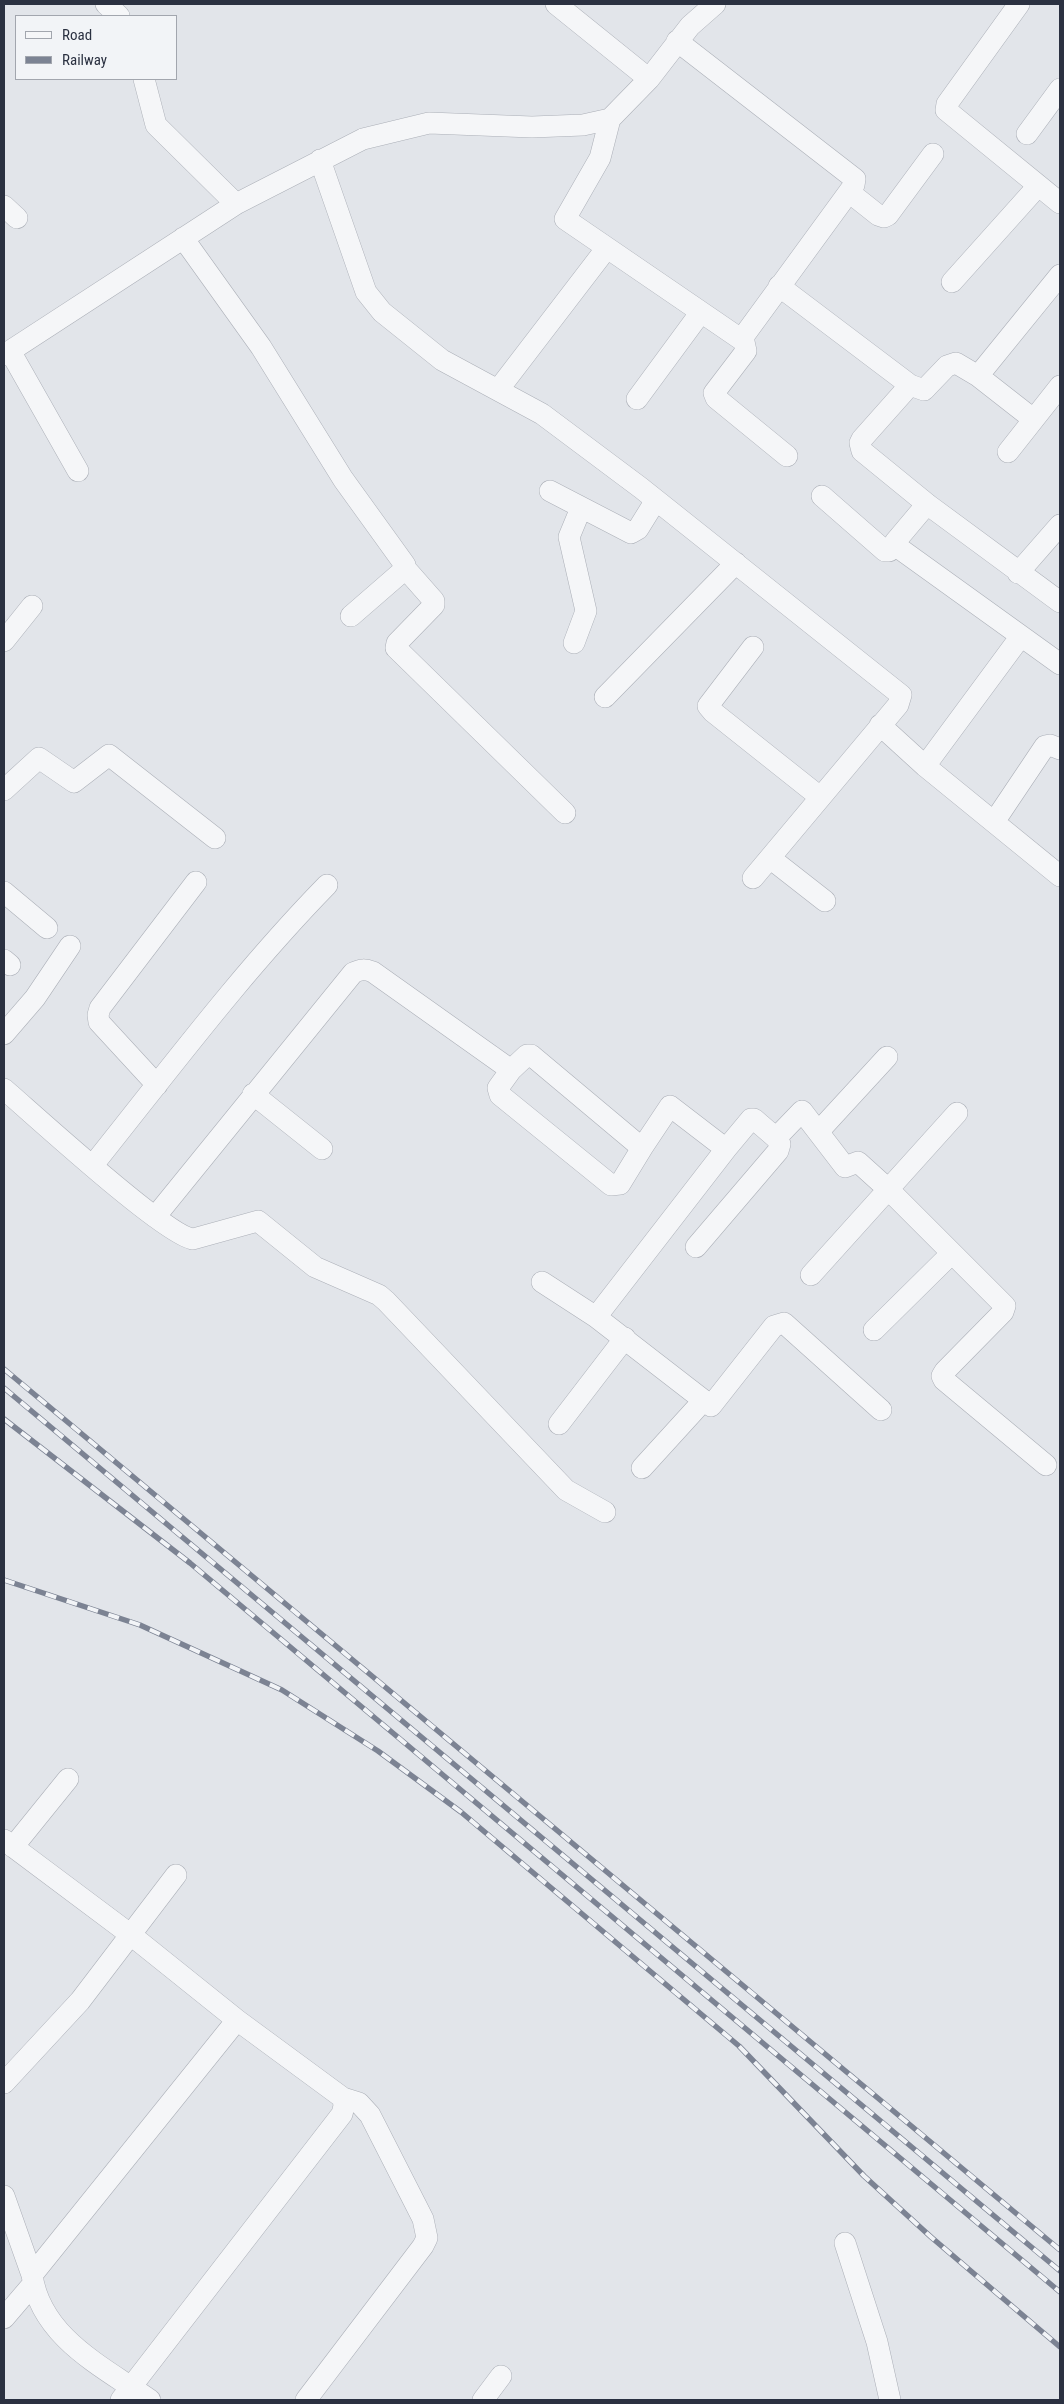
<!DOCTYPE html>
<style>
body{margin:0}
#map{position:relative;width:1064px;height:2404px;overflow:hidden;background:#e2e5ea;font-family:"Roboto Condensed",sans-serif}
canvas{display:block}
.frame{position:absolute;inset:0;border:5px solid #2b3141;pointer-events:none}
.legend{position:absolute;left:15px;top:15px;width:162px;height:65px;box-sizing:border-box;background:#f2f4f7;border:1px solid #a2a6ae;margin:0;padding:6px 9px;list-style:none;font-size:15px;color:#2b3141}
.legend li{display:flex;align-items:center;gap:10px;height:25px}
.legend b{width:25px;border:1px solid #a2a6ae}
</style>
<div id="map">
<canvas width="1064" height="2404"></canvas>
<div class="frame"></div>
<ul class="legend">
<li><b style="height:6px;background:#f5f6f8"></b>Road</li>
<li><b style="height:6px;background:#7c8393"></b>Railway</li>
</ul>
</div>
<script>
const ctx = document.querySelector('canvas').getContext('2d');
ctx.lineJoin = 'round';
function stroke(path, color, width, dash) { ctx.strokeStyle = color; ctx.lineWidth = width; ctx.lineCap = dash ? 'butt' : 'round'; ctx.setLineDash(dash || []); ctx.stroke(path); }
const minor = new Path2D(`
 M 106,4 L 119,16
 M 556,4 L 649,79
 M 1019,4 L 947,104 L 946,110 L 1060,203
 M 677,41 L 855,179 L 854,185 L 743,337 L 746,351 L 714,393 L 716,398 L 787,456
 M 144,79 L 156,125 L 236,204
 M 610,119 L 600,158 L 565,219 L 742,340
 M 1027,134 L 1060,89
 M 320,160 L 366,292 L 382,312 L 442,360 L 542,414 L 641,488 L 901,695 L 898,705 L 753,878
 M 849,192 L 878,215 L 884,217 L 888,215 L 933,154
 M 4,206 L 17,218
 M 183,238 L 261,347 L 343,479 L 405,565 L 404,570 L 351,616
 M 952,282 L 1038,186
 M 779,286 L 910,385 L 924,390 L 947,366 L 956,363 L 978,376 L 1033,419
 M 10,351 L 78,471
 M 4,355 L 236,204 L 363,139 L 429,123 L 532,127 L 583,125 L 610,119 L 649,79 L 690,26 L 715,4
 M 978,376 L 1060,275
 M 910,385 L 862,439 L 860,443 L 862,451 L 927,504 L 1060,602
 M 498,390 L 606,249
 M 637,399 L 701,312
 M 1008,452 L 1060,386
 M 550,491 L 631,533 L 638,529 L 656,500
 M 822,496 L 885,551 L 889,551 L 894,544
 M 927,504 L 895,542 L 896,546 L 1060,664
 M 405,568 L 434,601 L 434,605 L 397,643 L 396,648 L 565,813
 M 1018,573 L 1060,525
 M 4,641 L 32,606
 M 574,643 L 586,611 L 569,537 L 581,508
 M 753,647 L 708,706 L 713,712 L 820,797
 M 605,697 L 736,563
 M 880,725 L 925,766 L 1060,876
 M 925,766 L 1021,636
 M 4,790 L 39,758 L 74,782 L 109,755 L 215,838
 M 994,822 L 1045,746 L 1050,745 L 1060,749
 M 770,858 L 825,901
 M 4,892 L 47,928
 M 4,960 L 10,965
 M 4,1034 L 35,998 L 70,946
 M 511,1070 L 527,1055 L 531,1055 L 642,1148 L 670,1106 L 726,1149 L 596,1317 L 711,1406 L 774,1326 L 784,1323 L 881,1410
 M 157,1085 L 99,1022 L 98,1015 L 100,1008 L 196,882
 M 4,1089 C 33,1114 166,1236 193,1239 L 258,1221 L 315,1267 L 379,1295 L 386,1301 L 566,1490 L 605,1512
 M 253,1094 L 322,1149
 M 819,1131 L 887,1057
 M 726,1149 L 751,1119 L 754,1119 L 776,1138 L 802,1111 L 845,1167 L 858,1162 L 889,1190 L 1005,1306 L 1003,1312 L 945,1371 L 942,1376 L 944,1380 L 1046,1465
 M 93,1165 C 169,1070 242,972 327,885
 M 155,1217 L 353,973 C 361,969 365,969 373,972 L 511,1070 L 498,1088 L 500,1095 L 611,1185 L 620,1184 L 642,1148
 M 696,1247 L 778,1151 L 780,1144 L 776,1138
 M 811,1275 L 957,1113
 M 542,1282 L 596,1317
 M 874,1330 L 952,1253
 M 559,1424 L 625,1338
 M 642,1468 L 703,1401
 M 4,1840 L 131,1935 L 237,2020 L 343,2098 L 344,2106 L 342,2114 L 121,2400
 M 13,1847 L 68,1779
 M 4,2083 L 80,2001 L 176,1875
 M 4,2196 L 32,2275 C 41,2338 104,2367 150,2400
 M 845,2243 L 877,2342 L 890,2400
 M 32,2275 L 237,2020
 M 4,2318 L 33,2284
 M 306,2400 L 423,2246 L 427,2238 L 423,2219 L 370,2115 L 359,2103 L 343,2098
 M 483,2400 L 501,2376`);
const rail = new Path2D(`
 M 4,1369 L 1060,2250
 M 4,1388 L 1060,2271
 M 4,1419 L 190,1563 L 1060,2292
 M 4,1580 L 140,1625 L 282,1690 L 378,1751 L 461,1812 L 739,2046 L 864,2176 L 931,2237 L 1060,2347`);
stroke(minor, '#abafb7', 22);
stroke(minor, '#f5f6f8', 21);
stroke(rail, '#7c8393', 5.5);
stroke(rail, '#f2f4f7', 4, [11]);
</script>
